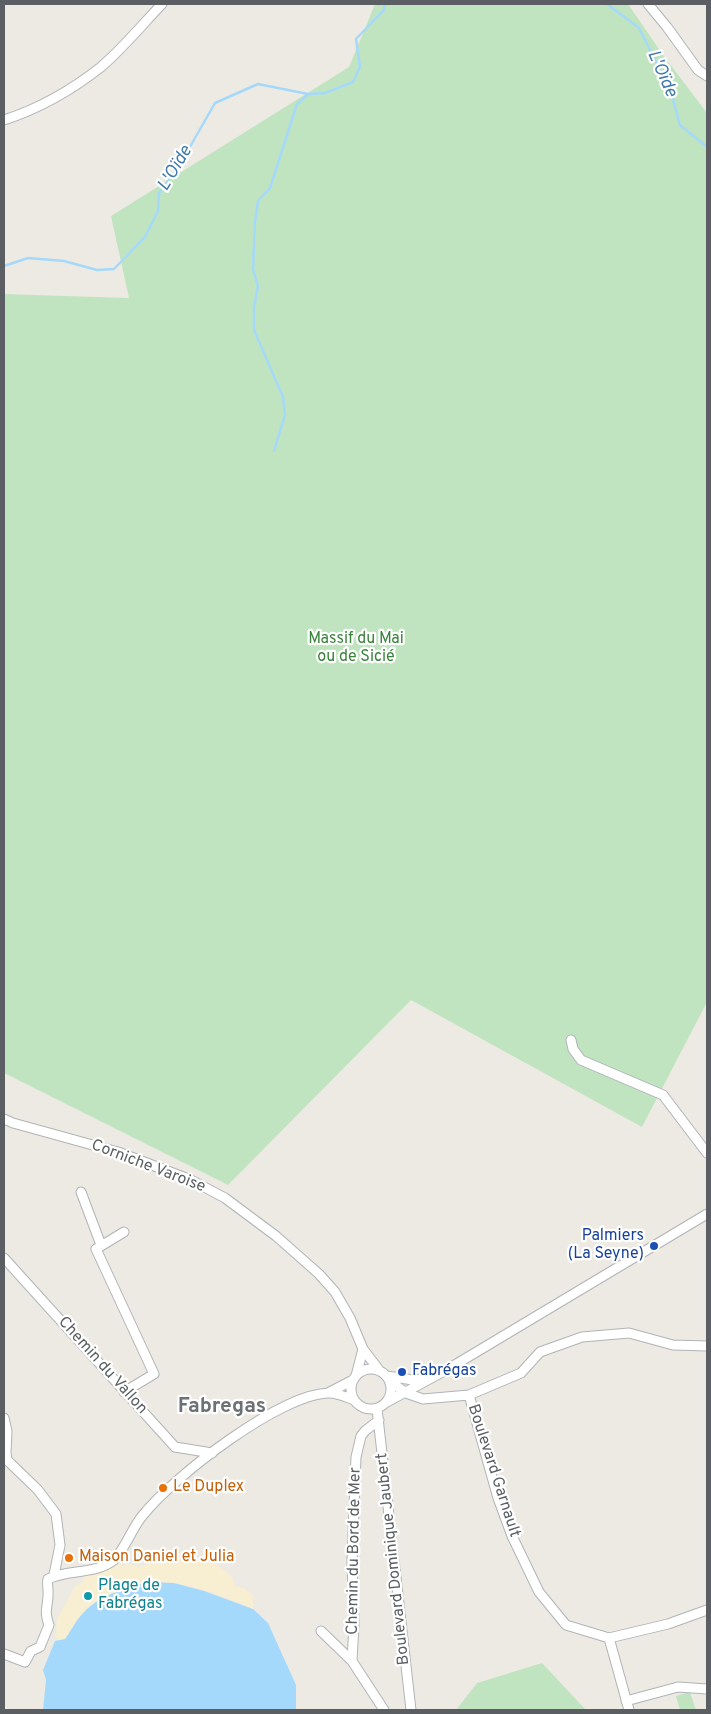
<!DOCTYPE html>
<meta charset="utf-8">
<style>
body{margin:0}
#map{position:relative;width:711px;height:1714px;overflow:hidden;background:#edeae3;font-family:Overpass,sans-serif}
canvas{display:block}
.frame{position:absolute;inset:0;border:5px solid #5b5f63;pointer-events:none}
</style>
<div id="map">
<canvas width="711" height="1714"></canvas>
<div class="frame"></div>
</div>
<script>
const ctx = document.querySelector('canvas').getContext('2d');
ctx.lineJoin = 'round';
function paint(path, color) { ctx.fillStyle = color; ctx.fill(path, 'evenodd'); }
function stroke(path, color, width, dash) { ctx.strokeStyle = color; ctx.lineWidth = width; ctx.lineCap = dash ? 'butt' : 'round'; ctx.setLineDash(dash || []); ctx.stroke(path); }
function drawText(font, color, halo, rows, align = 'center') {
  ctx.font = font + ' Overpass,sans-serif'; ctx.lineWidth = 4.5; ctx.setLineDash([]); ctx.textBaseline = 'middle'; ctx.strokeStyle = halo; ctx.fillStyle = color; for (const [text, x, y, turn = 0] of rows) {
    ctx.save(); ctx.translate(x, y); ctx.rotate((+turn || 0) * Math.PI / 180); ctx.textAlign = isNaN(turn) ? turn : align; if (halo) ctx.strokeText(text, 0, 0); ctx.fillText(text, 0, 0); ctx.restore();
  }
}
const green = new Path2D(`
 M 375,4 L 628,4 L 663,55 L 707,113 L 707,1002 L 642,1127 L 411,1000 L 228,1185 L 4,1073 L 4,294 L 129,298 L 111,216 L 349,67 Z
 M 542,1663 L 586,1710 L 456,1710 L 477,1683 Z
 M 690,1692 L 696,1710 L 680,1710 L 676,1696 Z`);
const sand = new Path2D(`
 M 170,1551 L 214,1563 L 231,1575 L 235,1586 L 244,1588 L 253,1595 L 253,1609 C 178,1576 119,1562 65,1639 L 59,1640 L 56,1637 L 57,1619 L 75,1587 L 82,1582 L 88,1571 L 114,1559 L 123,1566 L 127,1564 L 140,1567 L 146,1565 L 154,1557 Z`);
const water = new Path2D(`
 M 149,1582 L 174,1583 L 204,1591 L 253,1609 L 268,1623 L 296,1685 L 296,1710 L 43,1710 L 46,1680 L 43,1670 L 55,1641 L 65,1639 C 72,1629 78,1617 87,1609 C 102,1595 128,1587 149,1582 Z`);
const stream = new Path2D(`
 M 607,4 L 639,28 L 671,92 L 680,125 L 707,147
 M 4,266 L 28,258 L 64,261 L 97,270 L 114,269 L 145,237 L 158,211 L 159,193 L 179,166 L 215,103 L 258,84 L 308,94 L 325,93 L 353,82 L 360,67 L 356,39 L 384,10 L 385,4
 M 274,451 L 285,415 L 283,397 L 254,330 L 254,307 L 258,286 L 253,269 L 255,222 L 258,201 L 270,188 L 297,104 L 308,94`);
const minor = new Path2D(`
 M 648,4 L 667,27 L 698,70 L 707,76
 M 4,120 C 38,109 73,89 101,67 C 123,48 142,25 162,4
 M 571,1040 L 573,1049 L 581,1060 L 663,1095 L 707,1153
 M 4,1119 L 13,1123 L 118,1152 L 191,1180 L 225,1198 L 276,1236 L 319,1274 L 335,1292 L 350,1318 L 363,1349 L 379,1370
 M 81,1192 L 101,1245
 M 124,1232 L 96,1249 L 154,1374 L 124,1392
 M 4,1258 L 175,1447 L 212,1453
 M351 1389a20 20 0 1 1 40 0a20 20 0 1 1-40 0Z
 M 356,1376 L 363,1349
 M 387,1376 L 413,1380 L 426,1379
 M 391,1382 L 406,1393 L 423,1399 L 469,1395 L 521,1373 L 540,1352 L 582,1337 L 629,1333 L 673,1345 L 707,1346
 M 328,1393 L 353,1380
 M 469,1395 L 498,1498 L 512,1536 L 539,1592 L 566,1625 L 609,1638 L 668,1624 L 707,1610
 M 387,1402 L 448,1369 L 707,1214
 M 377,1409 L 411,1710
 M 4,1418 L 7,1431 L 6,1453 L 7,1460 L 38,1490 L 56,1514 L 60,1545 L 54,1575
 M 379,1420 L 365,1431 L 361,1436 L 356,1457 L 352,1561 L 354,1625 L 352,1661 L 384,1710
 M 321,1631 L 352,1661
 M 609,1638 L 629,1710
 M 4,1654 L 25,1662 L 31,1651 L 40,1647 L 49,1625 C 43,1609 49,1606 48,1591 C 48,1586 47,1584 48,1579 C 67,1569 95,1575 114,1560 C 124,1551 133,1526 143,1515 C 173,1477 280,1394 329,1393 C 338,1393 346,1397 354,1400
 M 626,1701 L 678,1687 L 707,1689`);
const markers = [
 [654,1246,5,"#1a4fb4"],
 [402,1372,5,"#1a4fb4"],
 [163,1488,5,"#e8710a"],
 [69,1558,5,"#e8710a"],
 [88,1596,5,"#0f9aa8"]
];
const parkNames = [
 ["Massif du Mai",356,640],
 ["ou de Sicié",356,658]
];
const streetNames = [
 ["Corniche Varoise",148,1167,21],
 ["Chemin du Vallon",102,1366,48],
 ["Boulevard Garnault",493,1471,72],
 ["Chemin du Bord de Mer",355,1551,-89],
 ["Boulevard Dominique Jaubert",394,1559,-96]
];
const transitNames = [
 ["Palmiers",644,1237],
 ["(La Seyne)",644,1255],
 ["Fabrégas",412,1372,"left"]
];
const foodNames = [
 ["Le Duplex",173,1488],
 ["Maison Daniel et Julia",79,1558]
];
const cultureNames = [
 ["Plage de",98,1587],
 ["Fabrégas",98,1605]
];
const waterNames = [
 ["L'Oïde",661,74,66],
 ["L'Oïde",176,169,-59]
];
const districtNames = [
 ["Fabregas",222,1408]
];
paint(green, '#c1e4c0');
paint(sand, '#f8eed2');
paint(water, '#a5d9fb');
stroke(stream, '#a5d9fb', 2.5);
stroke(minor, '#b0b4b7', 11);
stroke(minor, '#fff', 9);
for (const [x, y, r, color] of markers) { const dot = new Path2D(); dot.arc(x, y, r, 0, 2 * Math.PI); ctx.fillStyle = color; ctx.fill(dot); stroke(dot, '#fff', 2); }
drawText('16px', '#39843a', '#fff', parkNames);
drawText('16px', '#5b5f63', '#fff', streetNames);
drawText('16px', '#164399', '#fff', transitNames, 'right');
drawText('16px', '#c56008', '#fff', foodNames, 'left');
drawText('16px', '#0d838f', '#fff', cultureNames, 'left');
drawText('italic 18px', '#427aac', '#fff', waterNames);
drawText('bold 21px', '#6c7175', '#fff', districtNames);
</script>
